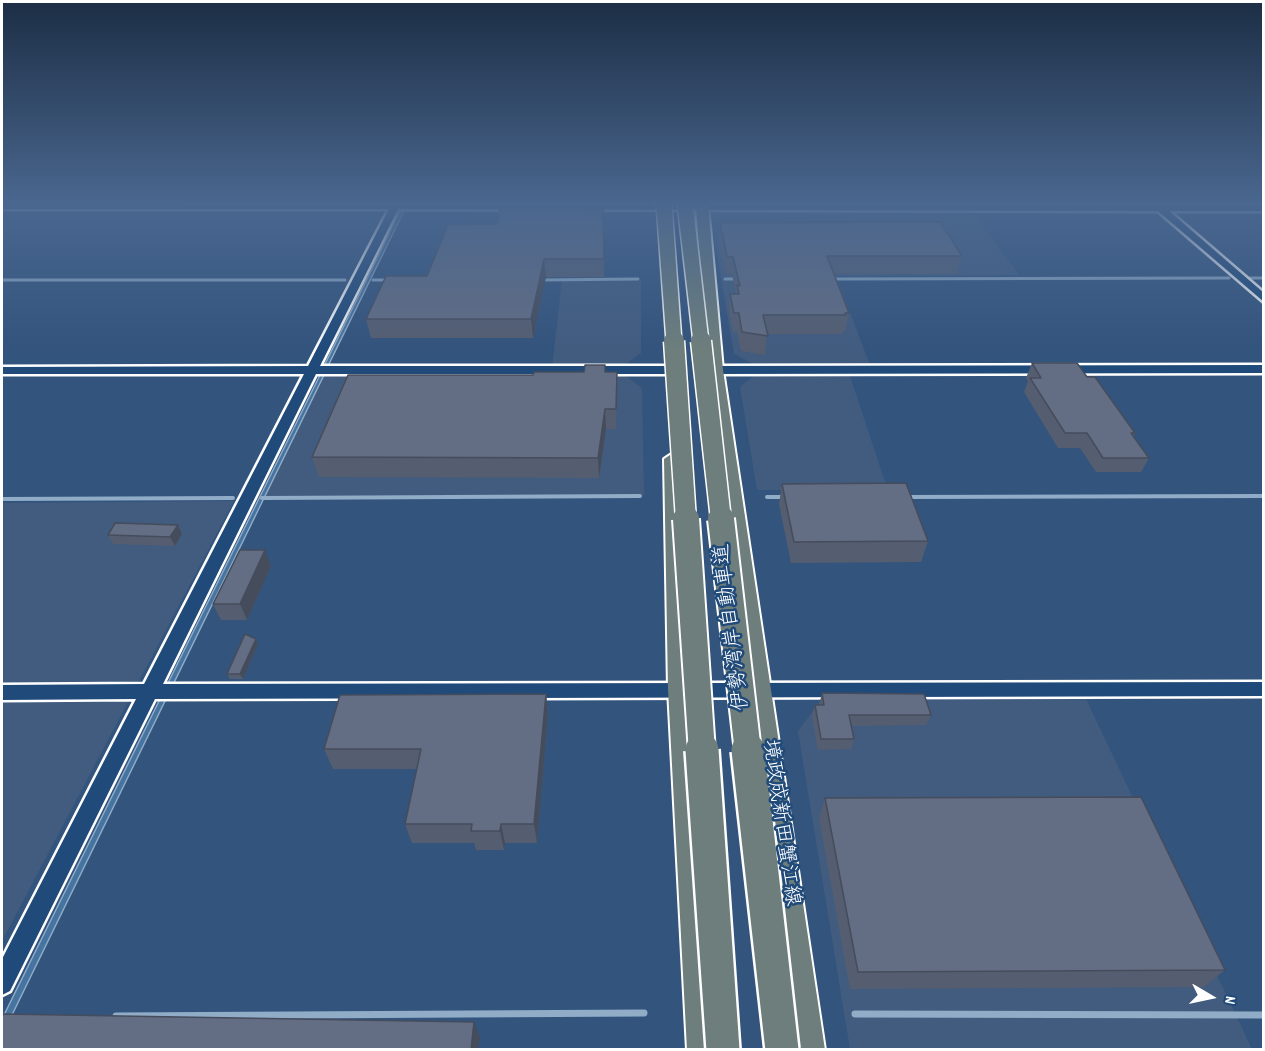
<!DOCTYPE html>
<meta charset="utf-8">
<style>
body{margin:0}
#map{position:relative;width:1265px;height:1051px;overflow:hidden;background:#33547d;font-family:Dekko,sans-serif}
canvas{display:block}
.frame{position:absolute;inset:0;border:3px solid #fff;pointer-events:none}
.north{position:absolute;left:1181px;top:967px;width:60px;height:60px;-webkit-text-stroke:4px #1f4a7a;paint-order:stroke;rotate:99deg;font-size:16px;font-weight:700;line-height:24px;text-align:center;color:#fff}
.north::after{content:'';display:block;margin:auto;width:21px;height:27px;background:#fff;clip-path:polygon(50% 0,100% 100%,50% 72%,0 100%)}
</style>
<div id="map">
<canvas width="1265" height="1051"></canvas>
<div class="frame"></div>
<div class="north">N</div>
</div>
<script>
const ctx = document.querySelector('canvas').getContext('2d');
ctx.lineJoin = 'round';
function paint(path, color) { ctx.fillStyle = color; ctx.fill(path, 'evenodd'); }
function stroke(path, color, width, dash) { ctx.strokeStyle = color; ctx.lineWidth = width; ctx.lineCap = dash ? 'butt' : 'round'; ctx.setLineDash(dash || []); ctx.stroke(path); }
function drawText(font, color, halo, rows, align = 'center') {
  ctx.font = font + ' Dekko,"Klee One",sans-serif'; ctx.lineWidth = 5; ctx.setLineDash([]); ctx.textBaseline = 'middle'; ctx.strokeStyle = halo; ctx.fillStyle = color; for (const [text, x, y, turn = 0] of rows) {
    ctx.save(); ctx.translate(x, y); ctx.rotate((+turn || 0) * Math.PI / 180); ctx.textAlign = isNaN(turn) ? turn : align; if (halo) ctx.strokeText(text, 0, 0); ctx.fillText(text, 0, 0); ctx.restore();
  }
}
const built = new Path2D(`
 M 972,211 L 1019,275 L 836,276 L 870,365 L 757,366 L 734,354 L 710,212 Z
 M 562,280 L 641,280 L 641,353 L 622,367 L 552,368 Z
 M 330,372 L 623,374 L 642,388 L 644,495 L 265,496 L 325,374 Z
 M 849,373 L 888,491 L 757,490 L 740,387 L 756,374 Z
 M 234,501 L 2,941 L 2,503 Z
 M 1086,699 L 1252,1049 L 850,1049 L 798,731 L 821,700 Z`);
const water = new Path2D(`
 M 400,212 L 403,213 L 328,366 L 324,366 Z
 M 320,375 L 324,375 L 11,1017 L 2,1019 Z`);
const streamFar2 = new Path2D(`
 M 1250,278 L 1264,278
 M 725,279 L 737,279
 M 830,279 L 1229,278
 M 2,280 L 345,280
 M 373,280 L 390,280
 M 539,280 L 638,279`);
const streamFar1 = new Path2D(`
 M 767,497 L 785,497
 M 905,497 L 1264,496
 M 262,498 L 640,496
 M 2,499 L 233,498`);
const stream = new Path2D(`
 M 855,1014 L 1264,1015
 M 116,1016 L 644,1013`);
const minor = new Path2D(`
 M 2,204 L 1264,205 L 1264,211 L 1169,211 L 1264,293 L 1264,302 L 1158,211 L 398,209 L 320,366 L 671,366 L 677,370 L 671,374 L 316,374 L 163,684 L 1264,682 L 1264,696 L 155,699 L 10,991 L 2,995 L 2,959 L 136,699 L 2,700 L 2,685 L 144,684 L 304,374 L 2,374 L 2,367 L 308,366 L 389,209 L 2,209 Z
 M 1264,365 L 1264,373 L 715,374 L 709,370 L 715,366 Z`);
const major = new Path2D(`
 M 696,204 L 708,204 L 723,370 L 825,1050 L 793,1050 L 707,370 Z
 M 673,453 L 682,459 L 692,689 L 719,1050 L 687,1050 L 668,689 L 664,459 Z`);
const highwayBridgeFar3 = new Path2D(`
 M 664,204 L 674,342
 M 685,204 L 701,342`);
const highwayBridgeFar2 = new Path2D(`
 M 674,341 L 686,520
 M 701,341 L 721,520`);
const highwayBridgeFar1 = new Path2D(`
 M 686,519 L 702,752
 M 721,519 L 748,752`);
const highwayBridge = new Path2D(`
 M 702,750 L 723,1050
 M 748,750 L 782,1050`);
const wall = new Path2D(`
 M 603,209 L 604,277 L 546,277 L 533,338 L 371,338 L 366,319 L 497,224 Z
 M 720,223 L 962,256 L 957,274 L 834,274 L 849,313 L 845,331 L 843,331 L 842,334 L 767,334 L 765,355 L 741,351 L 737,332 L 733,332 L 729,312 L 730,294 L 736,294 L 732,274 L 725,274 L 719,239 Z
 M 1032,363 L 1135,433 L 1133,437 L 1149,458 L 1141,472 L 1096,472 L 1080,448 L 1058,448 L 1024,392 L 1028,381 L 1026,378 Z
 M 617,372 L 616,429 L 606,429 L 599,478 L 319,477 L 312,457 L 533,375 Z
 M 782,484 L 928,541 L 921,562 L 791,563 L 779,504 Z
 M 178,525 L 182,534 L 175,546 L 113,544 L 108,535 Z
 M 271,566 L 247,620 L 221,620 L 213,604 Z
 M 256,639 L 258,644 L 243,679 L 230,679 L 227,674 Z
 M 822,693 L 931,715 L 926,725 L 851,726 L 854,739 L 851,749 L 818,750 L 812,715 L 815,705 L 819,705 Z
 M 546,694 L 548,714 L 537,843 L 505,843 L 504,850 L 476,850 L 474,843 L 412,843 L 405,824 L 417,769 L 333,769 L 324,749 Z
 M 825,798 L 1225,970 L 1204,987 L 850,989 L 819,818 Z`);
const shadedWall = new Path2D(`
 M 544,259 L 546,277 L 533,338 L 531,319 Z
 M 605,409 L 606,429 L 599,478 L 598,458 Z
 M 178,525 L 182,534 L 175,546 L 170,537 Z
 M 265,550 L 271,566 L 247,620 L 240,604 Z
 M 256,639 L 258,644 L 243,679 L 240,674 Z
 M 546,694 L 548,714 L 537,843 L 534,824 Z
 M 501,824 L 505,843 L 504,850 L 500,831 Z
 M 474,1022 L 480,1037 L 478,1050 L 471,1050 Z`);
const building = new Path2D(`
 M 500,208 L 603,209 L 604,259 L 544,259 L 531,319 L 366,319 L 386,276 L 427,276 L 448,225 L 497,224 Z
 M 940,222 L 962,256 L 827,256 L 849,313 L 845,313 L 846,315 L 763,315 L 768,336 L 742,332 L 739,313 L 734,313 L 730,294 L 739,294 L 737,285 L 740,286 L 733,257 L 727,257 L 720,223 Z
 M 1032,363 L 1077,363 L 1087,377 L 1095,377 L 1135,433 L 1131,433 L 1149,458 L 1103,458 L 1087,433 L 1065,433 L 1030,378 L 1041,378 Z
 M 585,365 L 605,365 L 605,372 L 617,372 L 616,409 L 605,409 L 598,458 L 312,457 L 348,375 L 533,375 L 534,372 L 584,372 Z
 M 906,483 L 928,541 L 794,542 L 782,484 Z
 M 115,523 L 178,525 L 170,537 L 108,535 Z
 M 240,550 L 265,550 L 240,604 L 213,604 Z
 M 245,634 L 256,639 L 240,674 L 227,674 Z
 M 822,693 L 924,694 L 931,715 L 849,715 L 854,739 L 821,739 L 815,705 L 824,705 Z
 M 546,694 L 534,824 L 501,824 L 500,831 L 471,831 L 472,824 L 405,824 L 421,749 L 324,749 L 340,695 Z
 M 1141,797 L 1225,970 L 858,972 L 825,798 Z
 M 3,1014 L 474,1022 L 471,1050 L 2,1050 L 2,1017 Z`);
const streetNames = [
 ["伊勢湾岸自動車道",734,627,-97],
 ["境政成新田蟹江線",779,823,82]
];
paint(built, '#415c7f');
paint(water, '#4674a1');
stroke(water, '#90acc7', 1.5);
stroke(streamFar2, '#90acc7', 3);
stroke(streamFar1, '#90acc7', 4);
stroke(stream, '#90acc7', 7);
stroke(minor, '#fff', 5);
stroke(major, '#fff', 4);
paint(minor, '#1f4a7a');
paint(major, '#6d7e7c');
stroke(highwayBridgeFar3, '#fff', 18, []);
stroke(highwayBridgeFar2, '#fff', 23, []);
stroke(highwayBridgeFar1, '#fff', 30, []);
stroke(highwayBridge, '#fff', 38, []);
stroke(highwayBridgeFar3, '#6d7e7c', 15);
stroke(highwayBridgeFar2, '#6d7e7c', 20);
stroke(highwayBridgeFar1, '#6d7e7c', 26);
stroke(highwayBridge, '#6d7e7c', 33);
paint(wall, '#555e71');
paint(shadedWall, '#454c5c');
paint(building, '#636d83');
stroke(building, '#454c5c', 1.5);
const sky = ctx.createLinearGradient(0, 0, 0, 351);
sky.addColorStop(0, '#1c2e45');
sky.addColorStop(0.58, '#4a678f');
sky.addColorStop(1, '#4a678f00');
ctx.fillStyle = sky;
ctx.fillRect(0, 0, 1265, 351);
drawText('21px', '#fff', '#1f4a7a', streetNames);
</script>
